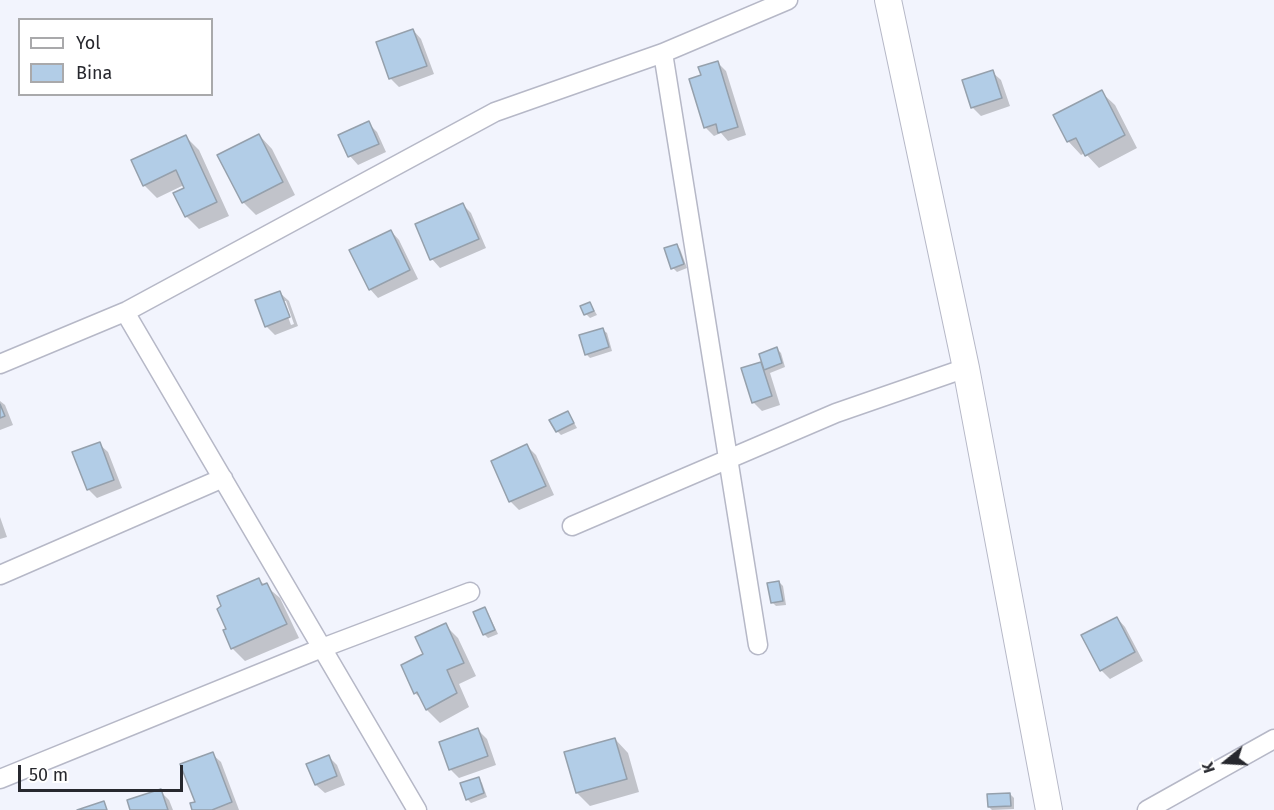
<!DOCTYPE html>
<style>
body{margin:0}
#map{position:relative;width:1274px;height:810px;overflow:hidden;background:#f2f4fd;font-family:"Fira Sans",sans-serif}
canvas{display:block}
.legend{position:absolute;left:18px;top:18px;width:195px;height:78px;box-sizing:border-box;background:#fff;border:2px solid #a9a9ab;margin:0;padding:8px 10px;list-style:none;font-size:18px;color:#27282e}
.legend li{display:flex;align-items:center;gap:12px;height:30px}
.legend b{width:30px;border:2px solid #a9a9ab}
.north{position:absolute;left:1196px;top:732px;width:60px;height:60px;-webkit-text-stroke:4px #fff;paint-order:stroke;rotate:252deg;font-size:16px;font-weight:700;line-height:24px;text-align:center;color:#27282e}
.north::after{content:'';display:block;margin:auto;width:21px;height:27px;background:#27282e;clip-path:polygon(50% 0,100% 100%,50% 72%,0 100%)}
.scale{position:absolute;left:18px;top:765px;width:165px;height:27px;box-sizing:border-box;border:3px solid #27282e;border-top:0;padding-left:8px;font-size:18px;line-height:21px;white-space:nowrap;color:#27282e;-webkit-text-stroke:4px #fff;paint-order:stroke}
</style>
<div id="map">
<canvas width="1274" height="810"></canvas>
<ul class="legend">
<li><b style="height:8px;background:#fff"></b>Yol</li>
<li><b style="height:16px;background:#b2cde7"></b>Bina</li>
</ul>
<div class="north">K</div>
<div class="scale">50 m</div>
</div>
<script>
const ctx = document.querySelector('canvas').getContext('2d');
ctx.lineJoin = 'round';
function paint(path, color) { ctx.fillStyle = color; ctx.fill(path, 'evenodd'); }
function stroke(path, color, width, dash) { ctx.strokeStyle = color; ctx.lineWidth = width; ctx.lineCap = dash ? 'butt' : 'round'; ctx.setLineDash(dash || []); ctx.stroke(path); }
const shadow = new Path2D(`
 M 413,30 L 421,39 L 434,74 L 399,87 L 390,78 Z
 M 717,62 L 726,71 L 746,135 L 728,141 L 721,133 L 714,136 L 705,127 L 703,76 Z
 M 992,72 L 1001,80 L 1010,106 L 981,116 L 972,107 Z
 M 1101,92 L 1115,105 L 1137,148 L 1099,168 L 1085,153 L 1081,155 L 1068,141 Z
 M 368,123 L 377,132 L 386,152 L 358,165 L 350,156 Z
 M 259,135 L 272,149 L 295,195 L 256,215 L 243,202 Z
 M 186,137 L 199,150 L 229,216 L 199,229 L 186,216 L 184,185 L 157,198 L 144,185 Z
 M 463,205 L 471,213 L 486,248 L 440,268 L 432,259 Z
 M 391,231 L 399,240 L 418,279 L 378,298 L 370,289 Z
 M 676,245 L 680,249 L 687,268 L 677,272 L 673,268 Z
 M 280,293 L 289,301 L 298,326 L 275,335 L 266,326 ZM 282,301 L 286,301 L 294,324 L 291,325 Z
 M 590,303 L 597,315 L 590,318 L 586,314 Z
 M 603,330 L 607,333 L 612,351 L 590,358 L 586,354 Z
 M 777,349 L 781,353 L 785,367 L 770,373 L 780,405 L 762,411 L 753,402 L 761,363 L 765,367 Z
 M 0,401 L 5,405 L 13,425 L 0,430 Z
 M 568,412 L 577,428 L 561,435 L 557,431 Z
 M 99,444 L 108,452 L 122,488 L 97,498 L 88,489 Z
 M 527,446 L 536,455 L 554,495 L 519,510 L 511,502 L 493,461 Z
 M 0,517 L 7,537 L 0,539 Z
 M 259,580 L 280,598 L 299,638 L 245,661 L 232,648 L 228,629 Z
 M 779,582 L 783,586 L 786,605 L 776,606 L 772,602 Z
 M 484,609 L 488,613 L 498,634 L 488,638 L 484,634 Z
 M 1117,618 L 1125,627 L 1143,661 L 1110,679 L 1101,670 Z
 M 445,625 L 458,638 L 476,676 L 459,684 L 469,707 L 440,723 L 427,710 L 423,701 L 415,693 L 425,655 Z
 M 478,730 L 487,739 L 496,765 L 459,778 L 450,769 Z
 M 615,739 L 628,753 L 639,792 L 590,806 L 577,793 Z
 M 212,754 L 221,762 L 239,810 L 194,810 Z
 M 329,757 L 337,765 L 345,785 L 325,793 L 316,785 Z
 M 478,779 L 482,783 L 487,797 L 471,803 L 467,799 Z
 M 160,791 L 169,800 L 173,810 L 131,810 Z
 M 1010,794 L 1014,798 L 1014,809 L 992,810 L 989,807 Z`);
const building = new Path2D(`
 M 413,29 L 427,66 L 389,79 L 376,42 Z
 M 718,61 L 738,127 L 718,133 L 716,124 L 704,128 L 689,79 L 701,75 L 698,67 Z
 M 993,70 L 1002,98 L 971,108 L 962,80 Z
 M 1102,90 L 1125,135 L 1085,156 L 1076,138 L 1067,142 L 1053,115 Z
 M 369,121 L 379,144 L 348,157 L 338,135 Z
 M 259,134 L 283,182 L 242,203 L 217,155 Z
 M 186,135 L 217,202 L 185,217 L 173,193 L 184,188 L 176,170 L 143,186 L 131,160 Z
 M 463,203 L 479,239 L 430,260 L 415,224 Z
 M 391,230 L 410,270 L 369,290 L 349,250 Z
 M 677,244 L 684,264 L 671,269 L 664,248 Z
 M 280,291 L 290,317 L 265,327 L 255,300 Z
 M 590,302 L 594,311 L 584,315 L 580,306 Z
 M 603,328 L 609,347 L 585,355 L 579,335 Z
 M 777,347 L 782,363 L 764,370 L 759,354 Z
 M 761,362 L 772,396 L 752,403 L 741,368 Z
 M 0,404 L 5,416 L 0,418 Z
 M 568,411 L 574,423 L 556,432 L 549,420 Z
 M 100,442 L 114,480 L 87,490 L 72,452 Z
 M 527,444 L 546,486 L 509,502 L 491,461 Z
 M 259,578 L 262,585 L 267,583 L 287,624 L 231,649 L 223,630 L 226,629 L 217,609 L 221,606 L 217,596 Z
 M 779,581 L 783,601 L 771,603 L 767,583 Z
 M 485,607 L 495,630 L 483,635 L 473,612 Z
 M 1117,617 L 1135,652 L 1100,671 L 1081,635 Z
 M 446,623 L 464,663 L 447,670 L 457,693 L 426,710 L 417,692 L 414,694 L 401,665 L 423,654 L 415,637 Z
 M 478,728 L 488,756 L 449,770 L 439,742 Z
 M 615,738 L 627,779 L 576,793 L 564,752 Z
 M 213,752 L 232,802 L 212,810 L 192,810 L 190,803 L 195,802 L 180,764 Z
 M 329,755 L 337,776 L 315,785 L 306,764 Z
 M 479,777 L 484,793 L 466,800 L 460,783 Z
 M 161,789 L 168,810 L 130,810 L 127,800 Z
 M 1010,793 L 1011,806 L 988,807 L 987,794 Z
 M 104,801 L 107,810 L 77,810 Z`);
const street = new Path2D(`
 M 663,53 L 758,645
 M 125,312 L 417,810
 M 0,364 L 127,311 L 495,112 L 663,53 L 788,0
 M 572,526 L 836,413 L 966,368
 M 0,575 L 223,478
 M 0,779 L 322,648 L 470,592
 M 1147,810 L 1274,739`);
const secondary = new Path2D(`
 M 888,0 L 966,368 L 1049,810`);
paint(shadow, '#0003');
paint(building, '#b2cde7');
stroke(building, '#95a0ac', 1.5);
stroke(street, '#b6b8c7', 21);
stroke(secondary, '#b6b8c7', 28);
stroke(street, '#fff', 18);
stroke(secondary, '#fff', 26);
</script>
